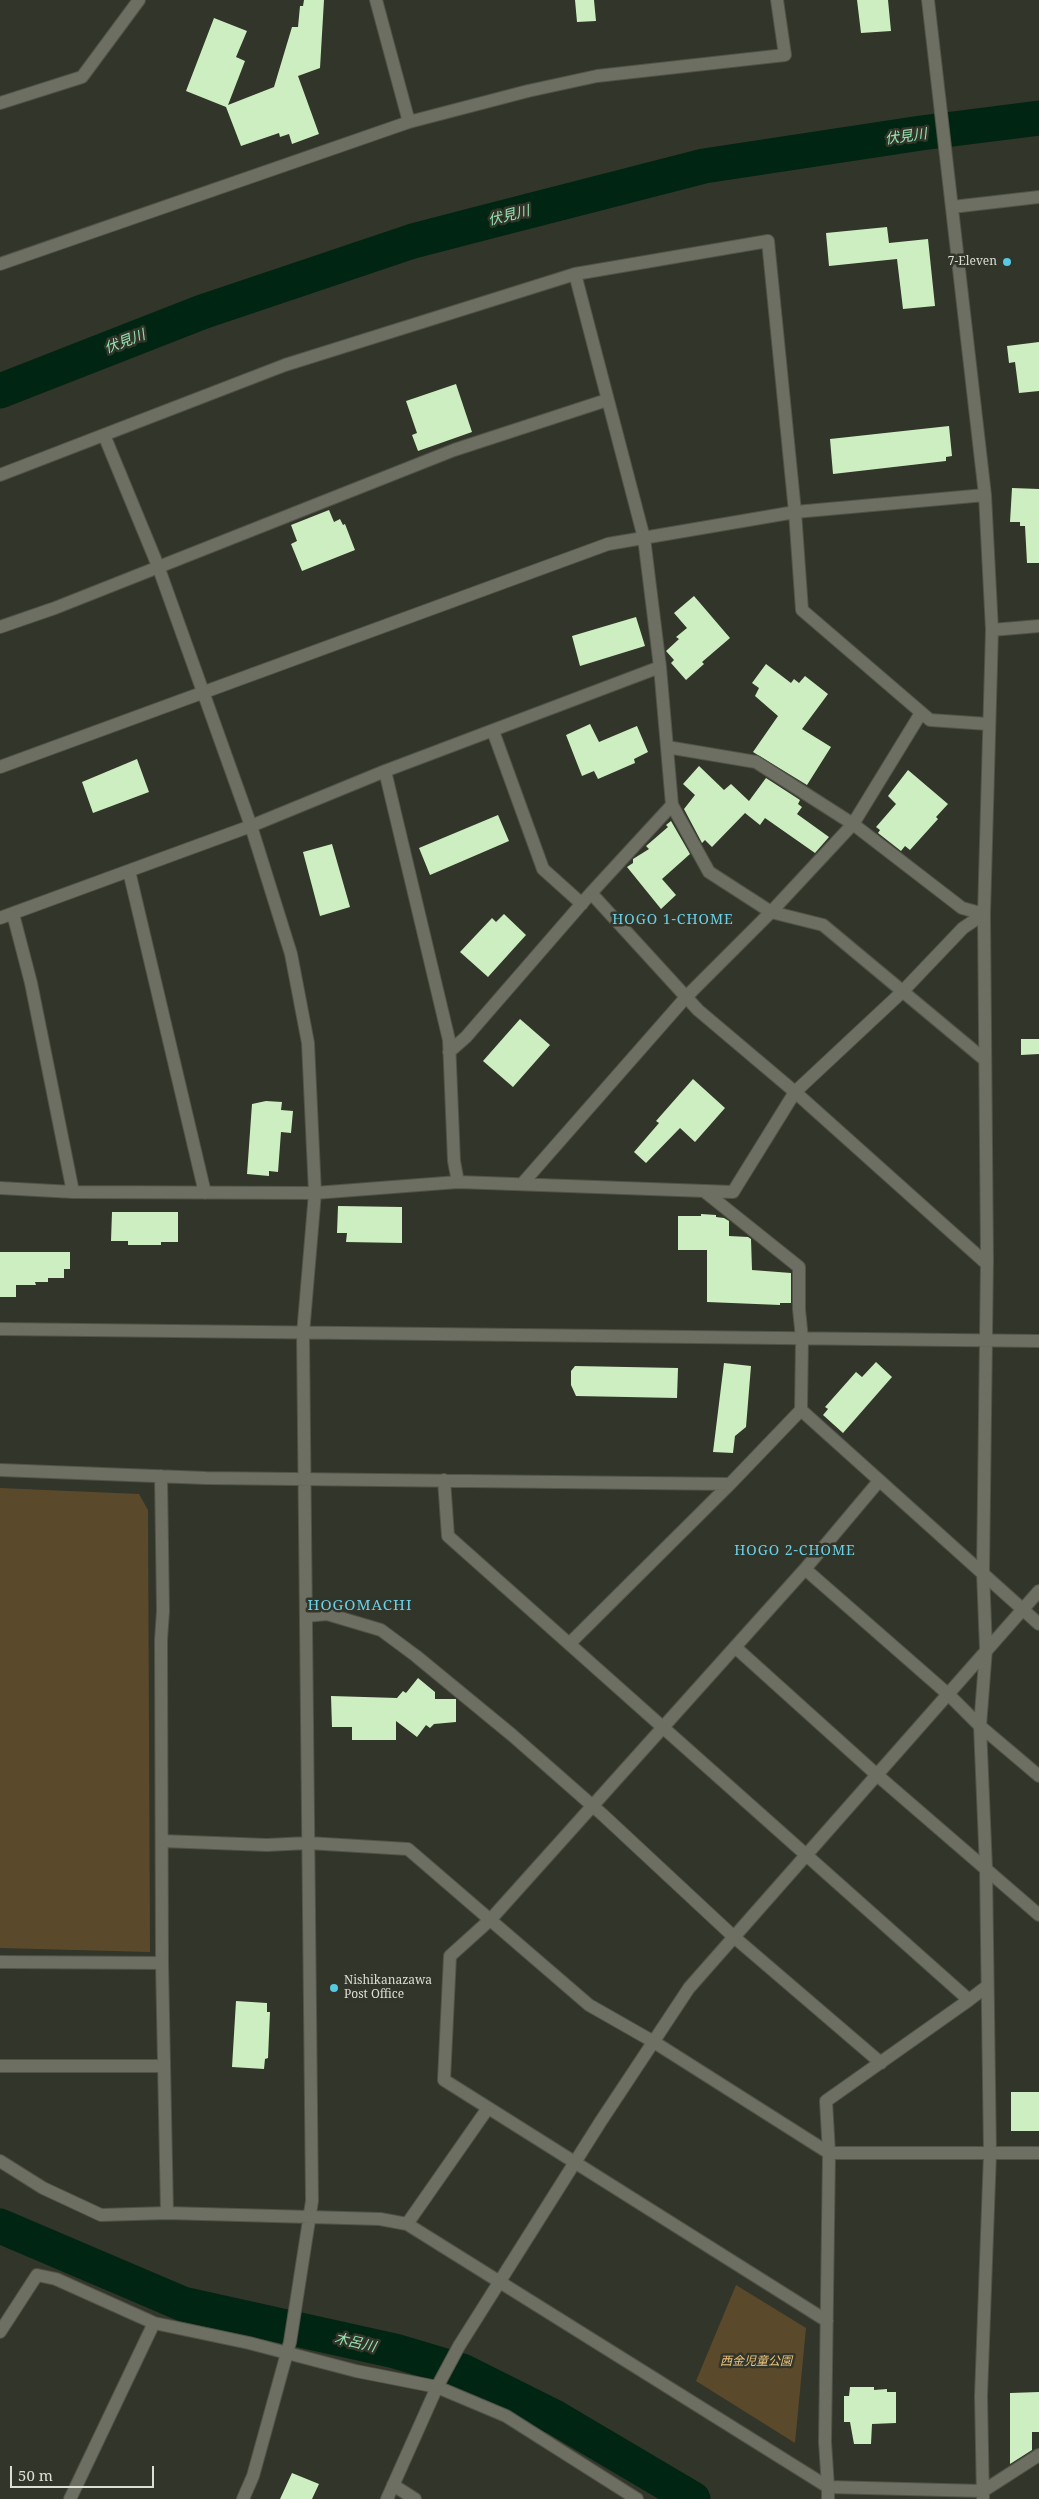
<!DOCTYPE html>
<meta charset="utf-8">
<style>
body{margin:0}
#map{position:relative;width:1039px;height:2499px;overflow:hidden;background:#323529;font-family:"Noto Serif",serif}
canvas{display:block}
.scale{position:absolute;left:10px;top:2466px;width:144px;height:22px;box-sizing:border-box;border:2px solid #dddfd7;border-top:0;padding-left:6px;font-size:15px;line-height:18px;white-space:nowrap;color:#dddfd7;-webkit-text-stroke:4px #323529;paint-order:stroke}
</style>
<div id="map">
<canvas width="1039" height="2499"></canvas>
<div class="scale">50 m</div>
</div>
<script>
const ctx = document.querySelector('canvas').getContext('2d');
ctx.lineJoin = 'round';
function paint(path, color) { ctx.fillStyle = color; ctx.fill(path, 'evenodd'); }
function stroke(path, color, width, dash) { ctx.strokeStyle = color; ctx.lineWidth = width; ctx.lineCap = dash ? 'butt' : 'round'; ctx.setLineDash(dash || []); ctx.stroke(path); }
function drawText(font, color, halo, rows, align = 'center') {
  ctx.font = font + ' "Noto Serif","Noto Sans JP",serif'; ctx.lineWidth = 5; ctx.setLineDash([]); ctx.textBaseline = 'middle'; ctx.strokeStyle = halo; ctx.fillStyle = color; for (const [text, x, y, turn = 0] of rows) {
    ctx.save(); ctx.translate(x, y); ctx.rotate((+turn || 0) * Math.PI / 180); ctx.textAlign = isNaN(turn) ? turn : align; if (halo) ctx.strokeText(text, 0, 0); ctx.fillText(text, 0, 0); ctx.restore();
  }
}
const green = new Path2D(`
 M 0,1488 L 139,1494 L 148,1510 L 150,1952 L 0,1948 Z
 M 736,2285 L 806,2328 L 795,2443 L 696,2381 Z`);
const river = new Path2D(`
 M 0,391 L 202,312 L 413,241 L 490,221 L 704,166 L 921,133 L 1039,118
 M 0,2226 L 183,2304 L 395,2351 L 462,2371 L 556,2418 L 693,2499`);
const building = new Path2D(`
 M 304,0 L 324,0 L 320,68 L 298,76 L 319,134 L 292,144 L 289,134 L 280,137 L 279,133 L 241,146 L 226,107 L 186,91 L 214,18 L 247,31 L 236,57 L 245,61 L 228,105 L 274,87 L 292,27 L 298,27 L 300,6 L 303,6 Z
 M 575,0 L 594,0 L 596,21 L 577,22 Z
 M 857,0 L 888,0 L 891,31 L 861,33 Z
 M 887,227 L 889,243 L 928,239 L 935,306 L 903,309 L 897,259 L 829,266 L 826,233 Z
 M 1039,342 L 1039,391 L 1019,393 L 1015,362 L 1009,363 L 1007,346 Z
 M 456,384 L 472,432 L 418,451 L 412,435 L 417,433 L 406,401 Z
 M 949,426 L 952,456 L 946,457 L 946,461 L 833,474 L 830,439 Z
 M 1012,488 L 1039,489 L 1039,563 L 1027,563 L 1025,526 L 1020,526 L 1020,522 L 1010,522 Z
 M 329,510 L 334,522 L 340,519 L 343,525 L 345,524 L 355,550 L 302,571 L 291,544 L 297,541 L 291,525 Z
 M 694,596 L 730,638 L 702,662 L 704,664 L 686,680 L 671,663 L 674,660 L 666,651 L 679,639 L 676,637 L 687,628 L 674,613 Z
 M 636,617 L 645,646 L 580,666 L 572,636 Z
 M 766,664 L 791,683 L 794,679 L 799,683 L 805,676 L 828,694 L 802,729 L 831,747 L 807,785 L 753,752 L 778,716 L 755,696 L 759,688 L 752,683 Z
 M 590,724 L 599,742 L 637,726 L 648,752 L 634,759 L 635,763 L 598,779 L 594,771 L 582,776 L 566,735 Z
 M 137,759 L 149,792 L 93,813 L 82,782 Z
 M 699,766 L 724,790 L 731,784 L 749,801 L 766,778 L 800,800 L 798,804 L 802,807 L 797,814 L 829,837 L 815,853 L 765,818 L 760,825 L 745,813 L 712,847 L 705,840 L 702,843 L 684,809 L 695,795 L 683,784 Z
 M 908,770 L 948,804 L 936,817 L 938,819 L 910,850 L 905,846 L 901,851 L 878,833 L 880,830 L 876,827 L 896,804 L 888,796 Z
 M 498,815 L 509,841 L 430,875 L 419,848 Z
 M 671,821 L 690,854 L 662,879 L 676,895 L 661,909 L 627,867 L 633,863 L 633,859 L 649,849 L 646,846 L 668,827 L 666,825 Z
 M 332,844 L 350,907 L 320,916 L 303,852 Z
 M 504,914 L 526,935 L 488,977 L 460,952 L 492,918 L 496,922 Z
 M 520,1019 L 550,1045 L 513,1087 L 483,1061 Z
 M 1021,1039 L 1039,1039 L 1039,1054 L 1021,1055 Z
 M 693,1079 L 725,1108 L 695,1142 L 680,1128 L 646,1163 L 634,1152 L 659,1123 L 656,1121 Z
 M 266,1101 L 282,1102 L 281,1110 L 293,1111 L 291,1133 L 281,1132 L 278,1172 L 269,1171 L 269,1176 L 247,1174 L 252,1104 Z
 M 338,1206 L 402,1207 L 402,1243 L 346,1242 L 347,1233 L 337,1233 Z
 M 112,1212 L 178,1212 L 178,1242 L 161,1242 L 161,1245 L 128,1245 L 128,1241 L 111,1241 Z
 M 701,1214 L 716,1215 L 716,1217 L 724,1218 L 729,1221 L 729,1236 L 748,1237 L 751,1239 L 752,1270 L 791,1273 L 791,1303 L 780,1303 L 780,1305 L 707,1302 L 707,1250 L 678,1250 L 678,1216 L 701,1216 Z
 M 0,1252 L 70,1252 L 70,1269 L 64,1269 L 64,1278 L 48,1278 L 48,1282 L 35,1282 L 36,1285 L 16,1285 L 16,1297 L 0,1297 Z
 M 876,1362 L 892,1377 L 843,1433 L 823,1415 L 828,1409 L 825,1407 L 856,1372 L 862,1377 Z
 M 724,1363 L 751,1366 L 746,1427 L 735,1436 L 733,1453 L 713,1452 Z
 M 575,1366 L 678,1368 L 677,1398 L 576,1396 L 571,1385 L 571,1371 Z
 M 418,1678 L 435,1692 L 435,1699 L 456,1699 L 456,1722 L 434,1724 L 430,1728 L 426,1725 L 417,1737 L 396,1721 L 396,1740 L 352,1740 L 352,1727 L 332,1727 L 331,1696 L 397,1698 L 403,1691 L 406,1693 Z
 M 236,2001 L 267,2003 L 267,2012 L 270,2012 L 268,2058 L 265,2059 L 264,2069 L 232,2067 Z
 M 1011,2092 L 1039,2092 L 1039,2131 L 1011,2131 Z
 M 850,2387 L 874,2387 L 874,2390 L 887,2389 L 887,2392 L 896,2392 L 896,2423 L 872,2424 L 871,2444 L 854,2444 L 850,2422 L 844,2422 L 844,2396 L 849,2396 Z
 M 1039,2392 L 1039,2432 L 1032,2432 L 1032,2450 L 1010,2464 L 1010,2393 Z
 M 292,2473 L 319,2484 L 312,2499 L 280,2499 Z`);
const minor = new Path2D(`
 M 376,0 L 409,122
 M 928,0 L 985,495 L 992,630 L 984,914 L 987,1259 L 983,1573 L 986,1649 L 980,1726 L 986,1868 L 990,2154 L 981,2396 L 983,2499
 M 0,103 L 82,77 L 139,0
 M 952,207 L 1039,197
 M 0,264 L 409,122 L 528,91 L 597,76 L 785,55 L 777,0
 M 575,274 L 644,538 L 660,667 L 672,805 L 591,893 L 698,1010 L 795,1092 L 987,1264
 M 104,435 L 158,566 L 251,826 L 291,954 L 308,1043 L 315,1193 L 303,1334 L 312,2201 L 290,2342 L 253,2476 L 243,2499
 M 0,475 L 285,365 L 575,274 L 768,241 L 795,512 L 802,610 L 930,720 L 988,724
 M 0,627 L 55,608 L 454,450 L 607,400
 M 992,630 L 1039,626
 M 493,731 L 543,869 L 582,904
 M 667,747 L 756,762 L 853,824 L 962,908 L 984,914
 M 0,767 L 608,544 L 795,512 L 985,495
 M 385,771 L 449,1040 L 454,1161 L 458,1182
 M 672,805 L 709,872 L 771,912 L 823,925 L 985,1060
 M 129,871 L 205,1193
 M 13,914 L 31,983 L 73,1192
 M 0,918 L 251,826 L 385,771 L 660,667
 M 449,1052 L 466,1037 L 591,893
 M 522,1184 L 687,996 L 771,912 L 853,824 L 921,713
 M 0,1188 L 73,1192 L 315,1193 L 458,1182 L 733,1192 L 795,1092 L 902,992 L 963,928 L 984,914
 M 0,1329 L 1039,1341
 M 801,1410 L 1039,1624
 M 0,1470 L 206,1478 L 730,1484 L 801,1410 L 802,1339 L 799,1309 L 799,1267 L 704,1191
 M 161,1476 L 163,1611 L 161,1640 L 162,1963 L 167,2213
 M 444,1480 L 448,1536 L 969,2000 L 986,1987
 M 805,1569 L 949,1695 L 980,1726 L 1039,1776
 M 306,1616 L 327,1614 L 381,1630 L 416,1656 L 512,1735 L 603,1815 L 734,1937 L 881,2063
 M 570,1643 L 730,1484
 M 735,1647 L 877,1775 L 1039,1915
 M 162,1841 L 267,1845 L 308,1843 L 408,1849 L 589,2005 L 654,2042 L 829,2153 L 1039,2153
 M 0,1962 L 162,1963
 M 0,2066 L 164,2066
 M 0,2161 L 43,2188 L 101,2215 L 167,2213 L 310,2217 L 380,2219 L 407,2224 L 828,2487
 M 407,2224 L 488,2108
 M 827,2321 L 444,2080 L 450,1956 L 491,1919 L 805,1569 L 879,1481
 M 0,2332 L 37,2275 L 56,2279 L 154,2323 L 249,2343 L 356,2371 L 437,2387 L 506,2416 L 637,2499
 M 393,2485 L 415,2499
 M 828,2487 L 825,2442 L 829,2153 L 826,2101 L 969,2000
 M 70,2499 L 154,2323
 M 387,2499 L 437,2387 L 459,2346 L 601,2121 L 689,1988 L 1039,1591
 M 828,2499 L 828,2487 L 983,2491 L 1039,2455`);
const markers = [
 [1007,262,5,"#57c9e2"],
 [334,1988,5,"#57c9e2"]
];
const poiNames = [
 ["7-Eleven",997,262],
 ["Nishikanazawa",344,1981,"left"],
 ["Post Office",344,1995,"left"]
];
const parkNames = [
 ["西金児童公園",756,2362]
];
const waterNames = [
 ["伏見川",906,137,-8],
 ["伏見川",509,216,-14],
 ["伏見川",125,342,-21],
 ["木呂川",355,2343,13]
];
const neighbourhoodNames = [
 ["HOGO 1-CHOME",673,920],
 ["HOGO 2-CHOME",795,1551]
];
const quarterNames = [
 ["HOGOMACHI",360,1606]
];
paint(green, '#5b492b');
stroke(river, '#002512', 35);
paint(building, '#cdeec0');
stroke(minor, '#515348', 14);
stroke(minor, '#6c6f61', 12);
for (const [x, y, r, color] of markers) { const dot = new Path2D(); dot.arc(x, y, r, 0, 2 * Math.PI); ctx.fillStyle = color; ctx.fill(dot); stroke(dot, '#323529', 2); }
drawText('12px', '#dddfd7', '#323529', poiNames, 'right');
drawText('italic 12px', '#eec37c', '#323529', parkNames);
drawText('italic 14px', '#95e2b2', '#323529', waterNames);
ctx.letterSpacing = '1px';
drawText('14px', '#6ad0e7', '#323529', neighbourhoodNames);
ctx.letterSpacing = '0px';
ctx.letterSpacing = '1px';
drawText('15px', '#6ad0e7', '#323529', quarterNames);
ctx.letterSpacing = '0px';
</script>
